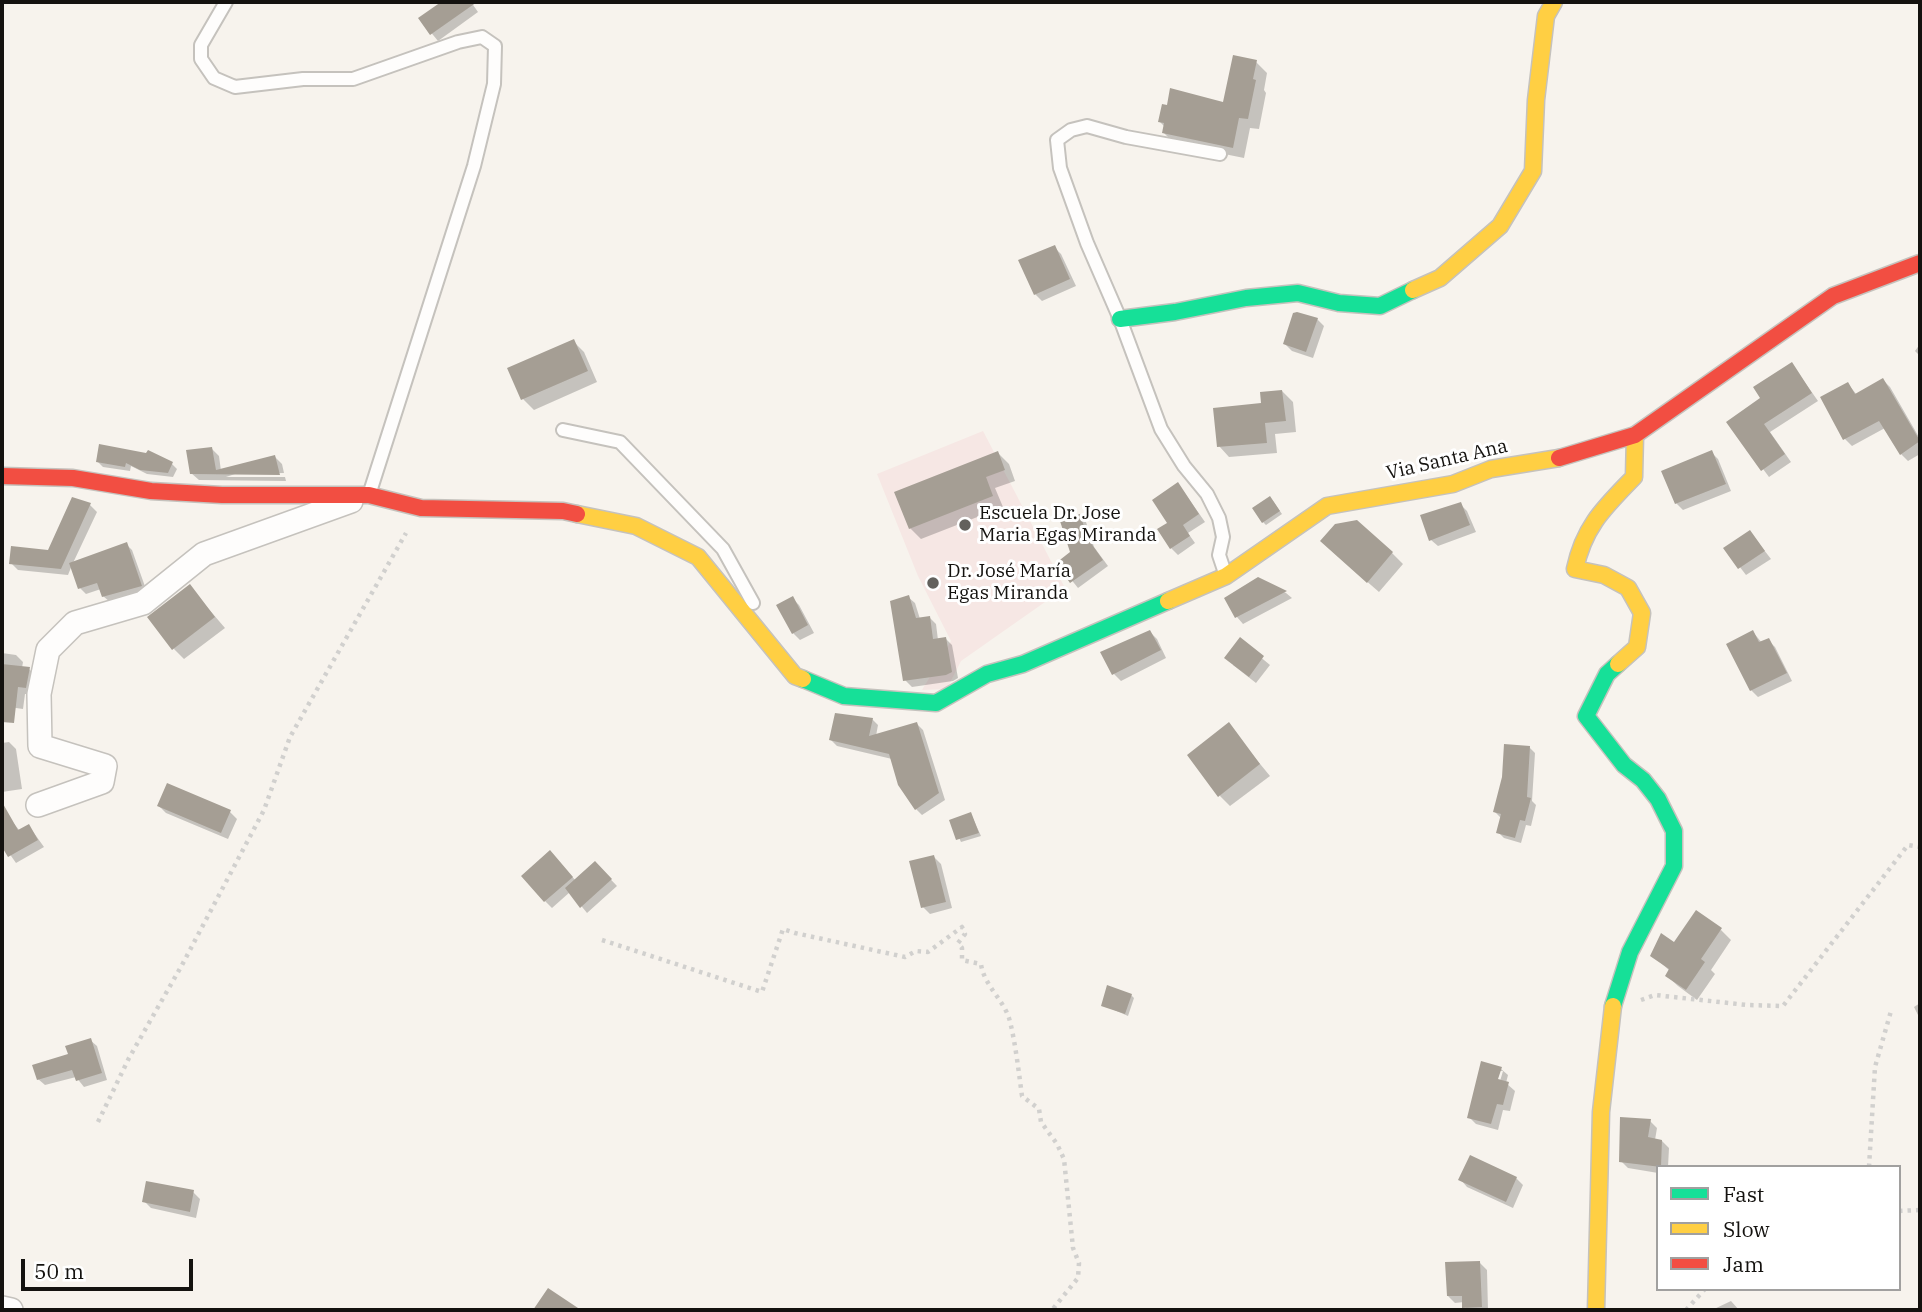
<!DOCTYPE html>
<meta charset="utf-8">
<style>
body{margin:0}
#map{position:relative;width:1922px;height:1312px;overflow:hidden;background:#f7f3ed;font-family:"IBM Plex Serif",serif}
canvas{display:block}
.frame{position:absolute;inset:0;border:4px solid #14120f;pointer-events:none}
.legend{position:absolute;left:1656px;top:1165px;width:245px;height:126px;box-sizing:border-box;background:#fff;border:2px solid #a1a09f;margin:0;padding:9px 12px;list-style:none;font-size:21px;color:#14120f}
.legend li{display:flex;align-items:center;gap:14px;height:35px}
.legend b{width:35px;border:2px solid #a1a09f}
.scale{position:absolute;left:21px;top:1259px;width:172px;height:32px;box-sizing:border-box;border:4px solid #14120f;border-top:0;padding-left:9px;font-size:21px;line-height:24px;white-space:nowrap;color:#14120f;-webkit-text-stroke:5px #fff;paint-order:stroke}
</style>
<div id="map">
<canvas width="1922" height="1312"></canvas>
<div class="frame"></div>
<ul class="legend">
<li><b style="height:9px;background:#16e098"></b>Fast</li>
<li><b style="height:9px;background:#ffcf43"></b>Slow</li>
<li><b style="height:9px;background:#f24e42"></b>Jam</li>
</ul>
<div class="scale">50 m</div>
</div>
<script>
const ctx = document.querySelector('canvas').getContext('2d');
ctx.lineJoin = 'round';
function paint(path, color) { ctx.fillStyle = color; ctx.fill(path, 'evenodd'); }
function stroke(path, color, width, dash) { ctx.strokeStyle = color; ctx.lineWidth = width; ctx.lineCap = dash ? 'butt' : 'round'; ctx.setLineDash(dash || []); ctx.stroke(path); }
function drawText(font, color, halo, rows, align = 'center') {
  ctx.font = font + ' "IBM Plex Serif",serif'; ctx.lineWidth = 6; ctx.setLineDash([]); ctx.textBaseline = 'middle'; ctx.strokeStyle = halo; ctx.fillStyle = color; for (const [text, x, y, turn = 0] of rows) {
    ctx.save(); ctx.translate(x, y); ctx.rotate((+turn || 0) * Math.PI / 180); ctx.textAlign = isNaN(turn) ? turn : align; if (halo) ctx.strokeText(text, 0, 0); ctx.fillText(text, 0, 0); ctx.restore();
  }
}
const education = new Path2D(`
 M 983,431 L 1065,588 L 961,661 L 947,689 L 922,690 L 951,641 L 918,576 L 877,474 Z`);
const shadow = new Path2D(`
 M 444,2 L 471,2 L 478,12 L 438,41 L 420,19 Z
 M 1256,62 L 1267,73 L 1264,90 L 1266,93 L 1259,129 L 1250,128 L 1244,158 L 1175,144 L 1164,133 L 1165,127 L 1160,122 L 1225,104 Z
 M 1054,247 L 1061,254 L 1076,286 L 1042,301 L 1035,294 Z
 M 1317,319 L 1324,326 L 1313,358 L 1292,351 L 1285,344 Z
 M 573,341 L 584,352 L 597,382 L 534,410 L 523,399 Z
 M 1920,344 L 1920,356 L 1915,351 Z
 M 1792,364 L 1818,401 L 1770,432 L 1791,462 L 1769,477 L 1728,422 L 1762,398 Z
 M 1883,380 L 1890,387 L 1920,439 L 1920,454 L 1908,461 L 1901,454 L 1885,428 L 1852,446 L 1845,439 L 1848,384 L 1857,395 Z
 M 1282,391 L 1293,402 L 1296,432 L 1275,434 L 1277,453 L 1229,457 L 1219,446 L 1263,405 Z
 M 212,449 L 219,456 L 221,471 L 275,457 L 282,464 L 284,473 L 235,474 L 226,477 L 285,477 L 286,481 L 199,480 L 191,473 Z
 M 1711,452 L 1718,459 L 1731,491 L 1683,510 L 1676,503 Z
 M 998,453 L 1009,464 L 1015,481 L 995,488 L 1003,507 L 921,539 L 910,528 Z
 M 98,462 L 172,464 L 177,469 L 173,477 L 147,474 L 131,466 L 130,471 L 103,467 Z
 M 1184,492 L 1205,522 L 1188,533 L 1195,543 L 1178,555 L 1171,548 L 1169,523 Z
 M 73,500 L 90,505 L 97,512 L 73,563 L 126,544 L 132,550 L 147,592 L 110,602 L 103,596 L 101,589 L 86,594 L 80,588 L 72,565 L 68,575 L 18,570 L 11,563 L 49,551 Z
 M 1273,501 L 1282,514 L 1266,525 L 1263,522 Z
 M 1460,504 L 1467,511 L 1476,532 L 1438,546 L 1431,540 Z
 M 1080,516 L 1086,522 L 1094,547 L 1108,566 L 1078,588 L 1058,563 L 1072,553 Z
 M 1750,532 L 1771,559 L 1746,575 L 1726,549 Z
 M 1333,552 L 1392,553 L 1403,564 L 1379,592 Z
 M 1258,579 L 1286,593 L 1292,598 L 1243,624 L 1237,617 L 1227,598 Z
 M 189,586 L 225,628 L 184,659 L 174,649 Z
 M 908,597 L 915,603 L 920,619 L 930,618 L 936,624 L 938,640 L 946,639 L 952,645 L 958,678 L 953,681 L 912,687 L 905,680 Z
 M 792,598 L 799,605 L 814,633 L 800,640 L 793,633 L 778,606 Z
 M 1150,632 L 1157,639 L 1166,658 L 1121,681 L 1114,674 Z
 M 1753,632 L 1762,643 L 1768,640 L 1775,647 L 1792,681 L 1758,697 L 1751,690 L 1728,645 Z
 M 1240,640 L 1270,665 L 1256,683 L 1233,665 Z
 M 2,653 L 16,655 L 23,662 L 22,668 L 29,669 L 36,676 L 32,694 L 25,694 L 23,709 L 2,706 Z
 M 872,719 L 878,725 L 876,736 L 917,724 L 923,730 L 945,800 L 922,815 L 916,809 L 892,759 L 837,746 L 831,740 Z
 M 1228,725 L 1270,776 L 1230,806 L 1220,796 Z
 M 9,742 L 16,749 L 22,789 L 2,792 L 2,743 Z
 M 1529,747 L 1535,753 L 1532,801 L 1536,805 L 1531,826 L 1526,825 L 1521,843 L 1504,838 L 1498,832 L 1501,818 L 1495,812 Z
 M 159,806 L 230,812 L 237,819 L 228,839 L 166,813 Z
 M 971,814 L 981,836 L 961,842 L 951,821 Z
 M 10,819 L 20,831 L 29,826 L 44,847 L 16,863 L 2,843 L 2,820 Z
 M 934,857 L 941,864 L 952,908 L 930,914 L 923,907 Z
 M 557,860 L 576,881 L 595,863 L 617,886 L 587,913 L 570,892 L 552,908 L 545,901 Z
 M 1721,930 L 1731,940 L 1711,970 L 1715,974 L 1697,1000 L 1678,986 L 1667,976 L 1670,971 L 1652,955 L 1675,945 Z
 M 1131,995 L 1134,998 L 1128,1016 L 1103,1005 Z
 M 1920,1003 L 1920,1019 L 1914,1007 Z
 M 90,1040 L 97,1046 L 107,1080 L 84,1087 L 76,1077 L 45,1085 L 38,1079 Z
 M 1483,1064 L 1501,1069 L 1508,1075 L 1506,1083 L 1515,1091 L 1510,1111 L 1503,1110 L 1498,1130 L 1476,1124 L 1469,1117 ZM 1499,1071 L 1503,1071 L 1498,1088 L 1494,1087 Z
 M 1650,1121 L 1657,1128 L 1655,1140 L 1662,1141 L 1669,1148 L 1668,1167 L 1658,1167 L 1658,1173 L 1628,1168 L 1621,1161 Z
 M 1516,1178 L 1523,1185 L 1513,1208 L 1467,1187 L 1461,1180 Z
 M 193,1192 L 200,1199 L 196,1218 L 151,1208 L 144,1201 Z
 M 1480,1263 L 1487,1270 L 1488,1310 L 1467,1310 L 1464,1302 L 1455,1303 L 1448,1296 Z
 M 1731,1301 L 1739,1310 L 1712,1310 Z`);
const building = new Path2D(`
 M 441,2 L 477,2 L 430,35 L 418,18 Z
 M 1233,55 L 1257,60 L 1253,79 L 1256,80 L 1248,119 L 1239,118 L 1233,148 L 1162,133 L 1164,123 L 1158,122 L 1162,104 L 1167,105 L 1170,88 L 1223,102 Z
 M 1055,245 L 1070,279 L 1034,295 L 1018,260 Z
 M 1297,312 L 1318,318 L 1306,352 L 1283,344 L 1293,313 Z
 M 574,339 L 588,371 L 521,400 L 507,368 Z
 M 1792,362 L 1812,393 L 1764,424 L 1785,454 L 1761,471 L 1726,422 L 1760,398 L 1753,387 Z
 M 1883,378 L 1920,441 L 1900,455 L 1879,421 L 1843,440 L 1820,397 L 1848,382 L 1855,394 Z
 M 1282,390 L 1286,421 L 1265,423 L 1267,443 L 1217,447 L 1213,408 L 1261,403 L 1260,392 Z
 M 99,444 L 146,453 L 148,450 L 173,462 L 168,473 L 140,470 L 126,463 L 125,467 L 96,462 Z
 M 212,447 L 216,470 L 275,455 L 280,475 L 190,474 L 186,450 Z
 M 1712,450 L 1726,484 L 1675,504 L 1661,471 Z
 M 998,451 L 1005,470 L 986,477 L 993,496 L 909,529 L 894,492 Z
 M 1178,482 L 1199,514 L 1183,525 L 1190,536 L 1170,549 L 1157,529 L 1167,523 L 1152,500 Z
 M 1270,496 L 1280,511 L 1262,523 L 1252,508 Z
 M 72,497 L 91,503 L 61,569 L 9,564 L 11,546 L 48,550 Z
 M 1461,502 L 1470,525 L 1429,541 L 1420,515 Z
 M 1080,514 L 1088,539 L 1103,560 L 1070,583 L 1056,563 L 1070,552 L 1060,521 Z
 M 1357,520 L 1393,552 L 1367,583 L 1320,541 L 1335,524 Z
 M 1750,530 L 1765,551 L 1738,569 L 1723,548 Z
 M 127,542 L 142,586 L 102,597 L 97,583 L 78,589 L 69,563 Z
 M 1258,577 L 1287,591 L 1235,618 L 1224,598 Z
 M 190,584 L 215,617 L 172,650 L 147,617 Z
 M 909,595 L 916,618 L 930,616 L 933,639 L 946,637 L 952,672 L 946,675 L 903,681 L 890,601 Z
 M 793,596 L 808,625 L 792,634 L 776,605 Z
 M 1150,630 L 1161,650 L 1112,675 L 1100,652 Z
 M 1753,630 L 1759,642 L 1769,638 L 1787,673 L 1750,691 L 1726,644 Z
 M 1240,637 L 1264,656 L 1249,677 L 1224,658 Z
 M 2,664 L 30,667 L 26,688 L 18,687 L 14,723 L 2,722 Z
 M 835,713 L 873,718 L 869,736 L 917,722 L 939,793 L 915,810 L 898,785 L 889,754 L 829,740 Z
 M 1229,722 L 1260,764 L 1218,797 L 1187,755 Z
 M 1504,744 L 1530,746 L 1527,797 L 1531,798 L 1525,821 L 1520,820 L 1515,838 L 1496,833 L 1501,814 L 1493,812 L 1502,777 Z
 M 167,783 L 231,810 L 221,833 L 157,806 Z
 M 2,802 L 18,830 L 29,824 L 38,840 L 8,857 L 2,847 Z
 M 971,812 L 979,833 L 956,840 L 949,820 Z
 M 550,850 L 573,877 L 544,902 L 521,876 Z
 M 934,855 L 946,902 L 921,908 L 909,861 Z
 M 595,861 L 612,879 L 580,908 L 565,888 Z
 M 1696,910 L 1722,928 L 1701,959 L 1705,962 L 1686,990 L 1665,976 L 1669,969 L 1650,956 L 1661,933 L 1674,942 Z
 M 1107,985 L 1132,994 L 1125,1014 L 1101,1006 Z
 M 91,1038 L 102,1073 L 76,1081 L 72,1070 L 37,1080 L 32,1065 L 68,1054 L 65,1046 Z
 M 1481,1061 L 1502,1067 L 1498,1079 L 1509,1082 L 1503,1105 L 1497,1104 L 1491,1124 L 1467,1118 Z
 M 1620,1117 L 1651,1119 L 1648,1137 L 1662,1140 L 1661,1167 L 1619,1162 Z
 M 1470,1155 L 1517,1177 L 1506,1202 L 1458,1180 Z
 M 146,1181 L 194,1190 L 190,1212 L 142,1202 Z
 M 1480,1261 L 1482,1307 L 1462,1308 L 1462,1296 L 1447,1296 L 1445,1262 Z
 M 548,1288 L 581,1310 L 533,1310 Z`);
const path = new Path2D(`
 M 602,940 L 762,992 L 783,929 L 795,933 L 905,957 L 916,951 L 928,952 L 962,927 L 965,934 L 958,943 L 962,948 L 962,960 L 981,964 C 984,985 1002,998 1009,1018 C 1015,1039 1019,1074 1022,1096 L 1039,1109 L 1041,1122 L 1057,1144 L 1064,1159 L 1073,1248 L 1079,1263 L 1078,1278 L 1052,1310
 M 1641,1000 L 1655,995 L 1747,1005 L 1783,1006 L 1908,845 L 1920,847
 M 98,1122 L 129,1058 L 182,965 L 264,810 L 290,737 L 406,533
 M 1869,1167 L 1875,1067 L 1891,1011
 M 1899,1211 L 1920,1210
 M 1686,1310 L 1705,1289`);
const lane = new Path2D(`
 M 226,2 L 201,45 L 201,59 L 214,78 L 235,87 L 303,79 L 353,79 L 458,42 L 482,37 L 495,46 L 494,84 L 474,166 L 369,495
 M 1220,154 L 1126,137 L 1087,126 L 1071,130 L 1057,140 L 1060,168 L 1087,243 L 1120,319 L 1161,429 L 1184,466 L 1207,494 L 1219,518 L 1223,537 L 1219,555 L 1225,573
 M 563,430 L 620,442 L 723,549 L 753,603`);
const street = new Path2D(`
 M 38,805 L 102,782 L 105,766 L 40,746 L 39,694 L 48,650 L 75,623 L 143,603 L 204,554 L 351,501
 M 2,1308 L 11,1310`);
const fast = new Path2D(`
 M 1120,319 L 1175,312 L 1246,298 L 1298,293 L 1339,303 L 1380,306 L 1413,290
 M 803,679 L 844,696 L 936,703 L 987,674 L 1023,664 L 1168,601
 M 1613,1006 L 1630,952 L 1674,866 L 1674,831 L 1658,799 L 1643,780 L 1624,765 L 1586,716 L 1607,674 L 1618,664`);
const slow = new Path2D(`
 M 1413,290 L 1440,278 L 1500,226 L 1533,171 L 1536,100 L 1546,16 L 1554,2
 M 577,514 L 636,526 L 698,557 L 795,676 L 803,679
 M 1168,601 L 1226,576 L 1327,506 L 1453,484 L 1491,469 L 1559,458
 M 1618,664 L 1637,647 L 1642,613 L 1628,588 L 1604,575 L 1575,569 C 1584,526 1605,507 1634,477 L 1635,435
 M 1596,1310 L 1601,1112 L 1613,1006`);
const jam = new Path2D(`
 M 1559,458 L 1635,435 L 1833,296 L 1920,263
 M 2,476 L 73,478 L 151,491 L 222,495 L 369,495 L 421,508 L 563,511 L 577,514`);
const markers = [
 [965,525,7,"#63615d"],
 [933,583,7,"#63615d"]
];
const streetNames = [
 ["Via Santa Ana",1447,460,-13]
];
const poiNames = [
 ["Escuela Dr. Jose",979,514],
 ["Maria Egas Miranda",979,536],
 ["Dr. José María",947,572],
 ["Egas Miranda",947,594]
];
paint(education, '#f6e7e4');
paint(shadow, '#0003');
paint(building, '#a59e94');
stroke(lane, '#c5c2bd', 16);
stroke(street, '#c5c2bd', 26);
stroke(fast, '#c5c2bd', 19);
stroke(slow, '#c5c2bd', 19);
stroke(jam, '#c5c2bd', 19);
stroke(path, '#d1d0ce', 4.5, [3.5, 5]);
stroke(lane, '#fefdfc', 12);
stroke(street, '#fefdfc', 23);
stroke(fast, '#16e098', 16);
stroke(slow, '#ffcf43', 16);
stroke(jam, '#f24e42', 16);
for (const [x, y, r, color] of markers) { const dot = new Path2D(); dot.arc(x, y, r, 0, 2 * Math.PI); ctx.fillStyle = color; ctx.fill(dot); stroke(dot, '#fff', 2.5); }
drawText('19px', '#14120f', '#fff', streetNames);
drawText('19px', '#14120f', '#fff', poiNames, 'left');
</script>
